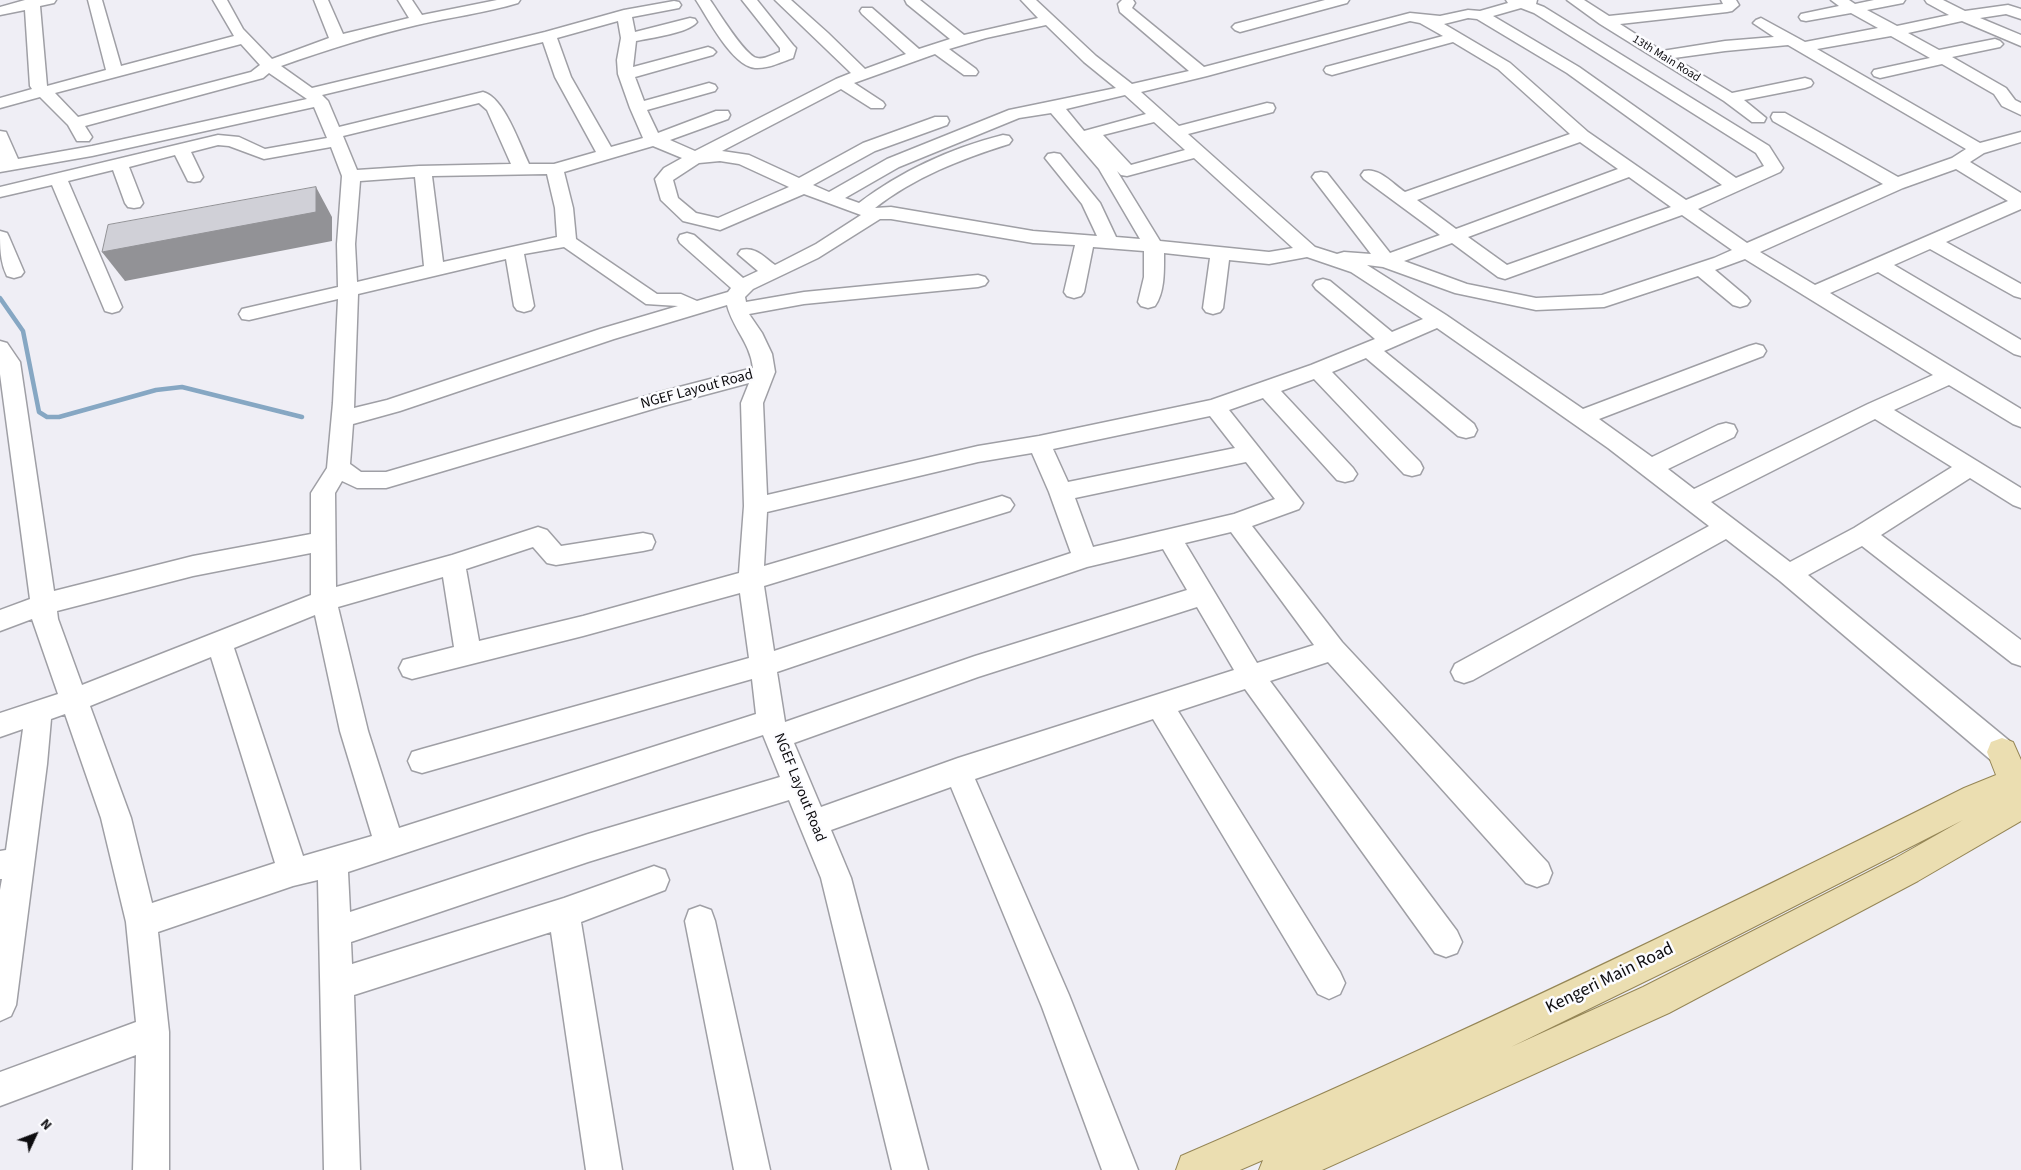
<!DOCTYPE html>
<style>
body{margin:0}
#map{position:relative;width:2021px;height:1170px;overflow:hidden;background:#efeef5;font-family:"Source Sans 3",sans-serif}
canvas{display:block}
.north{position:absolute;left:10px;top:1110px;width:50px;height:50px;-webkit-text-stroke:4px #fcfcff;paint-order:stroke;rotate:47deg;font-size:14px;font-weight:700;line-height:20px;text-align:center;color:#0d0c0f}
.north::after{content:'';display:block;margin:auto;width:18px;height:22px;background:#0d0c0f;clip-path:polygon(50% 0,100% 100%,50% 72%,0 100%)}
</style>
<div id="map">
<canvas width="2021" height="1170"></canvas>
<div class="north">N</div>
</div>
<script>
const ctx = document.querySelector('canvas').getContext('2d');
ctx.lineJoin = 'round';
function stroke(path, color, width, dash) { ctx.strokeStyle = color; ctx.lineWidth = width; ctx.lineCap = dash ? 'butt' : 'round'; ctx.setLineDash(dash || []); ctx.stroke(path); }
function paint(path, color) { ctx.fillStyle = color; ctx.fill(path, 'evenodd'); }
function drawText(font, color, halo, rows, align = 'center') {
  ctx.font = font + ' "Source Sans 3",sans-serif'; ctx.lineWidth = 5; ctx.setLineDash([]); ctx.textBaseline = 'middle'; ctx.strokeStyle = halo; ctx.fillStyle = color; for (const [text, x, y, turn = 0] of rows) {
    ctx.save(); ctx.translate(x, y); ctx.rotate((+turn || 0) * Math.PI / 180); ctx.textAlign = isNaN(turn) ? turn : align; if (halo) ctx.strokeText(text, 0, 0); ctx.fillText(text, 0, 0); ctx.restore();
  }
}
const stream = new Path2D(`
 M 0,298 L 23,331 L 39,412 L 47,417 L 59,417 L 156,390 L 182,387 L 302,417`);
const minor = new Path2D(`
 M 25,0 L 56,0 L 54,3 L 40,6 L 47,86 L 106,70 L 88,0 L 102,0 L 121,66 L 234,36 L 213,0 L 227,0 L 243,29 L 272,59 L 329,38 L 314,0 L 328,0 L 343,34 L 409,18 L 398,0 L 412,0 L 422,15 L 497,0 L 520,0 L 518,3 C 485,13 451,17 417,25 C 370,36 326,50 281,66 L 312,88 L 545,32 L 624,10 L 674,1 L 679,2 L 681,5 L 679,8 L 632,17 L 635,32 L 690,18 L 695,19 L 697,22 C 689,33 650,38 636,41 L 633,67 L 708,47 L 713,49 L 716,52 L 713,55 L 635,77 L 644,101 L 709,83 L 715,85 L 717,88 L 715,91 L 647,110 L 658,133 L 716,111 L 728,111 L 730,115 L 728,119 L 670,140 L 695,151 L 836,79 L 851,73 L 775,0 L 791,0 L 828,33 L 865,69 L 906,54 L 862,14 L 860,11 L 862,8 L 872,8 L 919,49 L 950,39 L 907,4 L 905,0 L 920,0 L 964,35 L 1038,18 L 1021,0 L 1036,0 L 1096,56 L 1132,84 L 1189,71 L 1120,12 L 1118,4 L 1122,0 L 1133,0 L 1135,3 L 1132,8 L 1204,67 L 1410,13 L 1440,16 L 1468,10 L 1480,11 L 1508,3 L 1506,0 L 1537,0 L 1536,4 L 1544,7 L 1769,146 L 1783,168 L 1780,172 L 1698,209 L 1747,243 L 1883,184 L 1773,121 L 1771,117 L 1773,113 L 1785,113 L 1898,177 L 1952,158 L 1966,149 L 1788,45 L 1725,51 L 1674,58 L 1732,93 L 1805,78 L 1811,80 L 1813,83 L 1811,86 L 1805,88 L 1744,100 L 1766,118 L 1764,122 L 1752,122 L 1724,101 L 1600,24 L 1567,0 L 1584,0 L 1609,16 L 1723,4 L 1721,0 L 1736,0 L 1739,5 L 1732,11 L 1727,12 L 1620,24 L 1662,51 L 1725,41 L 1774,37 L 1753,23 L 1756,20 L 1761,18 L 1805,42 L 1878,28 L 1851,13 L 1806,21 L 1801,20 L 1799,17 L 1801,14 L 1839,6 L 1831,0 L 1849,0 L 1855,4 L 1874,0 L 1905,0 L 1903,3 L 1867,10 L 1897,26 L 1949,15 L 1927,3 L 1925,0 L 1943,0 L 1965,11 L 2008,5 L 2021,9 L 2021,19 L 2006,14 L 1980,18 L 2021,35 L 2021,46 L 1962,21 L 1908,33 L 1939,50 L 1995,39 L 2000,41 L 2003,44 L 2000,47 L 1952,57 L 2006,88 L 2015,100 L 2021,103 L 2021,115 L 2002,106 L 1994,94 L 1942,64 L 1880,78 L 1874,76 L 1872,73 L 1874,70 L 1930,58 L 1891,36 L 1817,49 L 1980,143 L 2021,132 L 2021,142 L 1984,153 L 1970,162 L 2021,193 L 2021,209 L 1946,242 L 2021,284 L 2021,298 L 2014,296 L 1930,249 L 1894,265 L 2021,340 L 2021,356 L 2014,354 L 1878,272 L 1830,293 L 2021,409 L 2021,427 L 2013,424 L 1949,385 L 1894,410 L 2021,488 L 2021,508 L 2013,505 L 1970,478 L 1881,535 L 2021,640 L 2021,666 L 2012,663 L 1862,546 L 1808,575 L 2012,743 L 2016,752 L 2012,761 L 2002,764 L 1992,761 L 1780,581 L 1726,539 L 1473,680 L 1464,683 L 1455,680 L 1451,672 L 1455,664 L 1709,526 L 1608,448 L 1437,328 L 1384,351 L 1474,424 L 1477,430 L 1474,436 L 1466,438 L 1458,436 L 1366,358 L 1332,372 L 1420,462 L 1423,468 L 1420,474 L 1412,476 L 1404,474 L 1314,379 L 1281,391 L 1353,468 L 1357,474 L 1353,480 L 1345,482 L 1337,480 L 1263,398 L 1229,410 L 1303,503 L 1299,509 L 1252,526 L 1342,642 L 1548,863 L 1552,873 L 1548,883 L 1537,887 L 1526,883 L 1328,662 L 1270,681 L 1457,931 L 1462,942 L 1457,953 L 1446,957 L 1435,953 L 1245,689 L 1178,711 L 1340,972 L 1345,983 L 1340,994 L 1329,999 L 1318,994 L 1153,719 L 975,779 L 1069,995 L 1138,1170 L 1102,1170 L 1042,1007 L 951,787 L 831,830 L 851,878 L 928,1170 L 892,1170 L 821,878 L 789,800 L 588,862 L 351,942 L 352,964 L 564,898 L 654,866 L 665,870 L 669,880 L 665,890 L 581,922 L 622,1170 L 586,1170 L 551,932 L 354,995 L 360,1170 L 324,1170 L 318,880 L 293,886 L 158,932 L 169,1032 L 169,1170 L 133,1170 L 136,1055 L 0,1106 L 0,1072 L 136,1022 L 126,922 L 101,818 L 65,714 L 51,719 L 47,764 L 16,1005 L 11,1016 L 0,1021 L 0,890 L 2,879 L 0,879 L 0,851 L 6,850 L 23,729 L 0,737 L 0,713 L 58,694 L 32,619 L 0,631 L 0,610 L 30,599 L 0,374 L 0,341 L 7,343 L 20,362 L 54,591 L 193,556 L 311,534 L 311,493 L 327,468 L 333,403 L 338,299 L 249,320 L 242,319 L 239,314 L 242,309 L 338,287 L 337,244 L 342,176 L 331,147 L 264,159 L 229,146 L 218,145 L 191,152 L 203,177 L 200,181 L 194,182 L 188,181 L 175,155 L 129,167 L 143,203 L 140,207 L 134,208 L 128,207 L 125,203 L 113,170 L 68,181 L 122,307 L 119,311 L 112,313 L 105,311 L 52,185 L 0,197 L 0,187 L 218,135 L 239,137 L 265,149 L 327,138 L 314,107 L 92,156 L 0,172 L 0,131 L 6,132 L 18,159 L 92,146 L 307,99 L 269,73 L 263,78 L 85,126 L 92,137 L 89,141 L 77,141 L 68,125 L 40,97 L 0,108 L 0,98 L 32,89 L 30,86 L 25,10 L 0,15 L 0,7 ZM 1521,8 L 1534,13 L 1756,153 L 1764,166 L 1736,178 L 1579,67 L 1493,16 ZM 1468,18 L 1477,19 L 1567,73 L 1722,185 L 1686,200 L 1588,132 L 1510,63 L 1444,24 ZM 618,21 L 621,38 L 617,60 L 618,74 L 630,108 L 643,138 L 611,147 L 571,77 L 557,38 ZM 1410,21 L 1420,23 L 1443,36 L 1326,67 L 1324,70 L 1326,73 L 1332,75 L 1453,42 L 1498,69 L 1570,134 L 1405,192 C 1393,184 1379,167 1364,171 L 1361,175 L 1364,179 L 1440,235 L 1390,253 L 1327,173 L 1321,172 L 1315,173 L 1312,177 L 1371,254 L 1344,252 L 1337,254 L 1315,247 L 1188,134 L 1273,112 L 1275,108 L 1273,104 L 1267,103 L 1179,126 L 1141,92 L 1207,76 ZM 1046,25 L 1084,62 L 1116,88 L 1009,110 L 887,159 L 829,192 L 813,185 L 875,151 L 947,125 L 949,121 L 947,117 L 935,117 L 863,143 L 799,178 L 749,155 L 722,151 L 841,89 L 871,108 L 883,108 L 885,105 L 883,102 L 854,83 L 935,54 L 964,75 L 976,75 L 978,72 L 976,69 L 949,49 L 986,38 ZM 543,42 L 555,77 L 596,152 L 554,164 L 529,164 C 520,145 504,97 483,92 L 339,127 L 328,101 L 322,95 ZM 241,44 L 260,65 L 251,72 L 78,117 L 55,93 ZM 1125,95 L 1146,114 L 1084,131 L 1066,109 ZM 479,103 L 487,110 L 511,164 L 419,166 L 357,170 L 343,136 ZM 1051,113 L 1099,169 L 1140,239 L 1116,237 L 1100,203 L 1060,154 L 1054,153 L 1048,154 L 1045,158 L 1082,204 L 1097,236 L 1033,231 L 891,207 L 875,208 C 915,177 961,159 1009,144 L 1012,140 L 1009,136 L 1003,135 C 952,148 901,171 859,203 L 845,198 L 899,167 L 1019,118 ZM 1154,122 L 1185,150 L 1131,165 L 1103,135 ZM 1580,142 L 1618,169 L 1456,229 L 1417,200 ZM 653,146 L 682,158 L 664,168 L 655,179 L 661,200 L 683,221 L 720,230 L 804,194 L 861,215 L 816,244 L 775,265 C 764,257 755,246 741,250 L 738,254 L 758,271 L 743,278 L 694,235 L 687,233 L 680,235 L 678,239 L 680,243 L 731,288 L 728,292 L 697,301 L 681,294 L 657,294 L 576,239 L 573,208 L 564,172 ZM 1194,158 L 1293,248 L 1269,252 L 1160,241 L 1117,171 L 1121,175 L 1127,176 ZM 720,161 L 739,164 L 789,187 L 718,218 L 696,213 L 678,198 L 673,180 L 699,163 ZM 1956,169 L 2008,201 L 1815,285 L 1760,252 L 1903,188 ZM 547,174 L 555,208 L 557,237 L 443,262 L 432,176 ZM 415,177 L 424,266 L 357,282 L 355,244 L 360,181 ZM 1629,177 L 1671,207 L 1507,265 L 1468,237 ZM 1682,215 L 1732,250 L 1714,258 L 1602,295 L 1536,298 L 1467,284 L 1404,261 L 1452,243 L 1498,277 L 1505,279 ZM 880,219 L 891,219 L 1033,243 L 1075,245 L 1064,292 L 1067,296 L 1074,298 L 1081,296 L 1084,292 L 1093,247 L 1144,251 L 1144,277 L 1138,302 L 1141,306 L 1148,308 L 1155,306 C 1165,292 1164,270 1164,253 L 1210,258 L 1203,308 L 1206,312 L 1213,314 L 1220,312 L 1223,308 L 1229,260 L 1269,264 L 1307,257 L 1351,272 L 1423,319 L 1392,332 L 1330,281 L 1323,279 L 1316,281 L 1313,285 L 1316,289 L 1375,339 L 1311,365 L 1211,400 L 1039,436 L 978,446 L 767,495 L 763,403 L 775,372 L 772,354 L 762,333 L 749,314 L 804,304 L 978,287 L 985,285 L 988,281 L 985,277 L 978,275 L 804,292 L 746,302 L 745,297 L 753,289 L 818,258 ZM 564,247 L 646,304 L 678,306 L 600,329 L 387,400 L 354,408 L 358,294 L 506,259 L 514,306 L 517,310 L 524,312 L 531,310 L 534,306 L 524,254 ZM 1745,259 L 1933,375 L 1868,404 L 1694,489 L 1668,469 L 1734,437 L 1737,431 L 1734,425 L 1726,423 L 1718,425 L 1652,457 L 1599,419 L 1763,356 L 1766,351 L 1763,346 L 1756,344 L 1749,346 L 1583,409 L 1446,315 L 1367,265 L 1383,267 L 1455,293 L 1536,310 L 1604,307 L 1698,276 L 1733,305 L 1740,307 L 1747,305 L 1750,301 L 1747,297 L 1715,270 ZM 727,305 C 733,329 750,342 753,368 L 660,392 L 386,472 L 361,472 L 350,464 L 353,424 L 400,411 L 614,339 ZM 749,383 L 741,403 L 744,506 L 739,573 L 583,616 L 479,641 L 466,569 L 533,547 L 547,563 L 556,565 L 643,551 L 652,549 L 655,542 L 652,535 L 643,533 L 561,546 L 547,530 L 538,527 L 452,555 L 336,587 L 335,493 L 342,481 L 357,488 L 386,488 L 663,406 ZM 1210,416 L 1235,448 L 1068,482 L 1053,449 ZM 1875,419 L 1952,467 L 1854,528 L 1790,562 L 1711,502 ZM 1032,453 L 1049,492 L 1071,553 L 774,651 L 764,586 L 1010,511 L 1014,505 L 1010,499 L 1002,496 L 764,566 L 767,512 L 978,462 ZM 1246,462 L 1275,499 L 1234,514 L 1093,547 L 1075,498 ZM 1231,532 L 1314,645 L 1257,663 L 1185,543 ZM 1163,549 L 1187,590 L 975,656 L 785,722 L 777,672 L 1087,567 ZM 311,553 L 311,595 L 82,685 L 58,619 L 57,611 L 193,576 ZM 443,577 L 454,647 L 403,660 L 399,668 L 403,676 L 412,679 L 583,636 L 740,593 L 749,658 L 422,749 L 412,752 L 408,761 L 412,770 L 422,773 L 752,679 L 756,714 L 399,828 L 368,731 L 338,607 ZM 1197,607 L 1234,670 L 958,758 L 821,807 L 794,743 L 978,677 ZM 315,615 L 340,731 L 372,836 L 303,856 L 234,648 ZM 211,657 L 275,863 L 152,903 L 131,818 L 90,706 ZM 763,735 L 780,777 L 588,834 L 350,912 L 348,872 Z
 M 696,0 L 710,0 C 718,11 745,56 757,58 C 764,60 773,54 780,52 L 780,48 L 742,0 L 757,0 L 793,45 L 796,48 L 793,58 C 781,62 768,69 755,68 C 732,66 708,18 696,0 Z
 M 1325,0 L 1349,0 L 1347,3 L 1240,32 L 1235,30 L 1232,27 L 1235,24 Z
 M 0,231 L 7,233 L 9,237 L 24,272 L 21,276 L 14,278 L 7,276 C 0,262 0,247 0,231 Z
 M 700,906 L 711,910 L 715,921 L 770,1170 L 734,1170 L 685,921 L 689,910 Z`);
const major = new Path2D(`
 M 2002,738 L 2013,742 L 2021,760 L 2021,821 L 1918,881 L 1669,1013 L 1322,1170 L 1259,1170 L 1263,1160 L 1240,1170 L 1176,1170 L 1181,1156 C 1446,1042 1706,917 1964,788 L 1996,775 L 1987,752 L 1991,742 ZM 1963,820 L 1894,859 L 1643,987 L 1511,1047 L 1697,956 Z`);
const shadedWall = new Path2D(`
 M 316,187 L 332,217 L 332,241 L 125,281 L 102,252 Z`);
const building = new Path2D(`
 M 316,187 L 316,212 L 102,252 L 108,225 Z`);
const farStreetnames = [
 ["13th Main Road",1666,59,32]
];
const streetNames = [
 ["NGEF Layout Road",697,390,-15],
 ["NGEF Layout Road",799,788,68]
];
const nearStreetnames = [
 ["Kengeri Main Road",1610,979,-26]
];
stroke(stream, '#86a7c3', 4.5);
stroke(minor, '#9f9fa5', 3);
stroke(major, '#958656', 2);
paint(minor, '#fff');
paint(major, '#ebdeb1');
paint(shadedWall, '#929296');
paint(building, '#d0d0d7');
stroke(building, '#929296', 1);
drawText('12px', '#0d0c0f', '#fcfcff', farStreetnames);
drawText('15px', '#0d0c0f', '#fcfcff', streetNames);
drawText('18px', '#0d0c0f', '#fcfcff', nearStreetnames);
</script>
